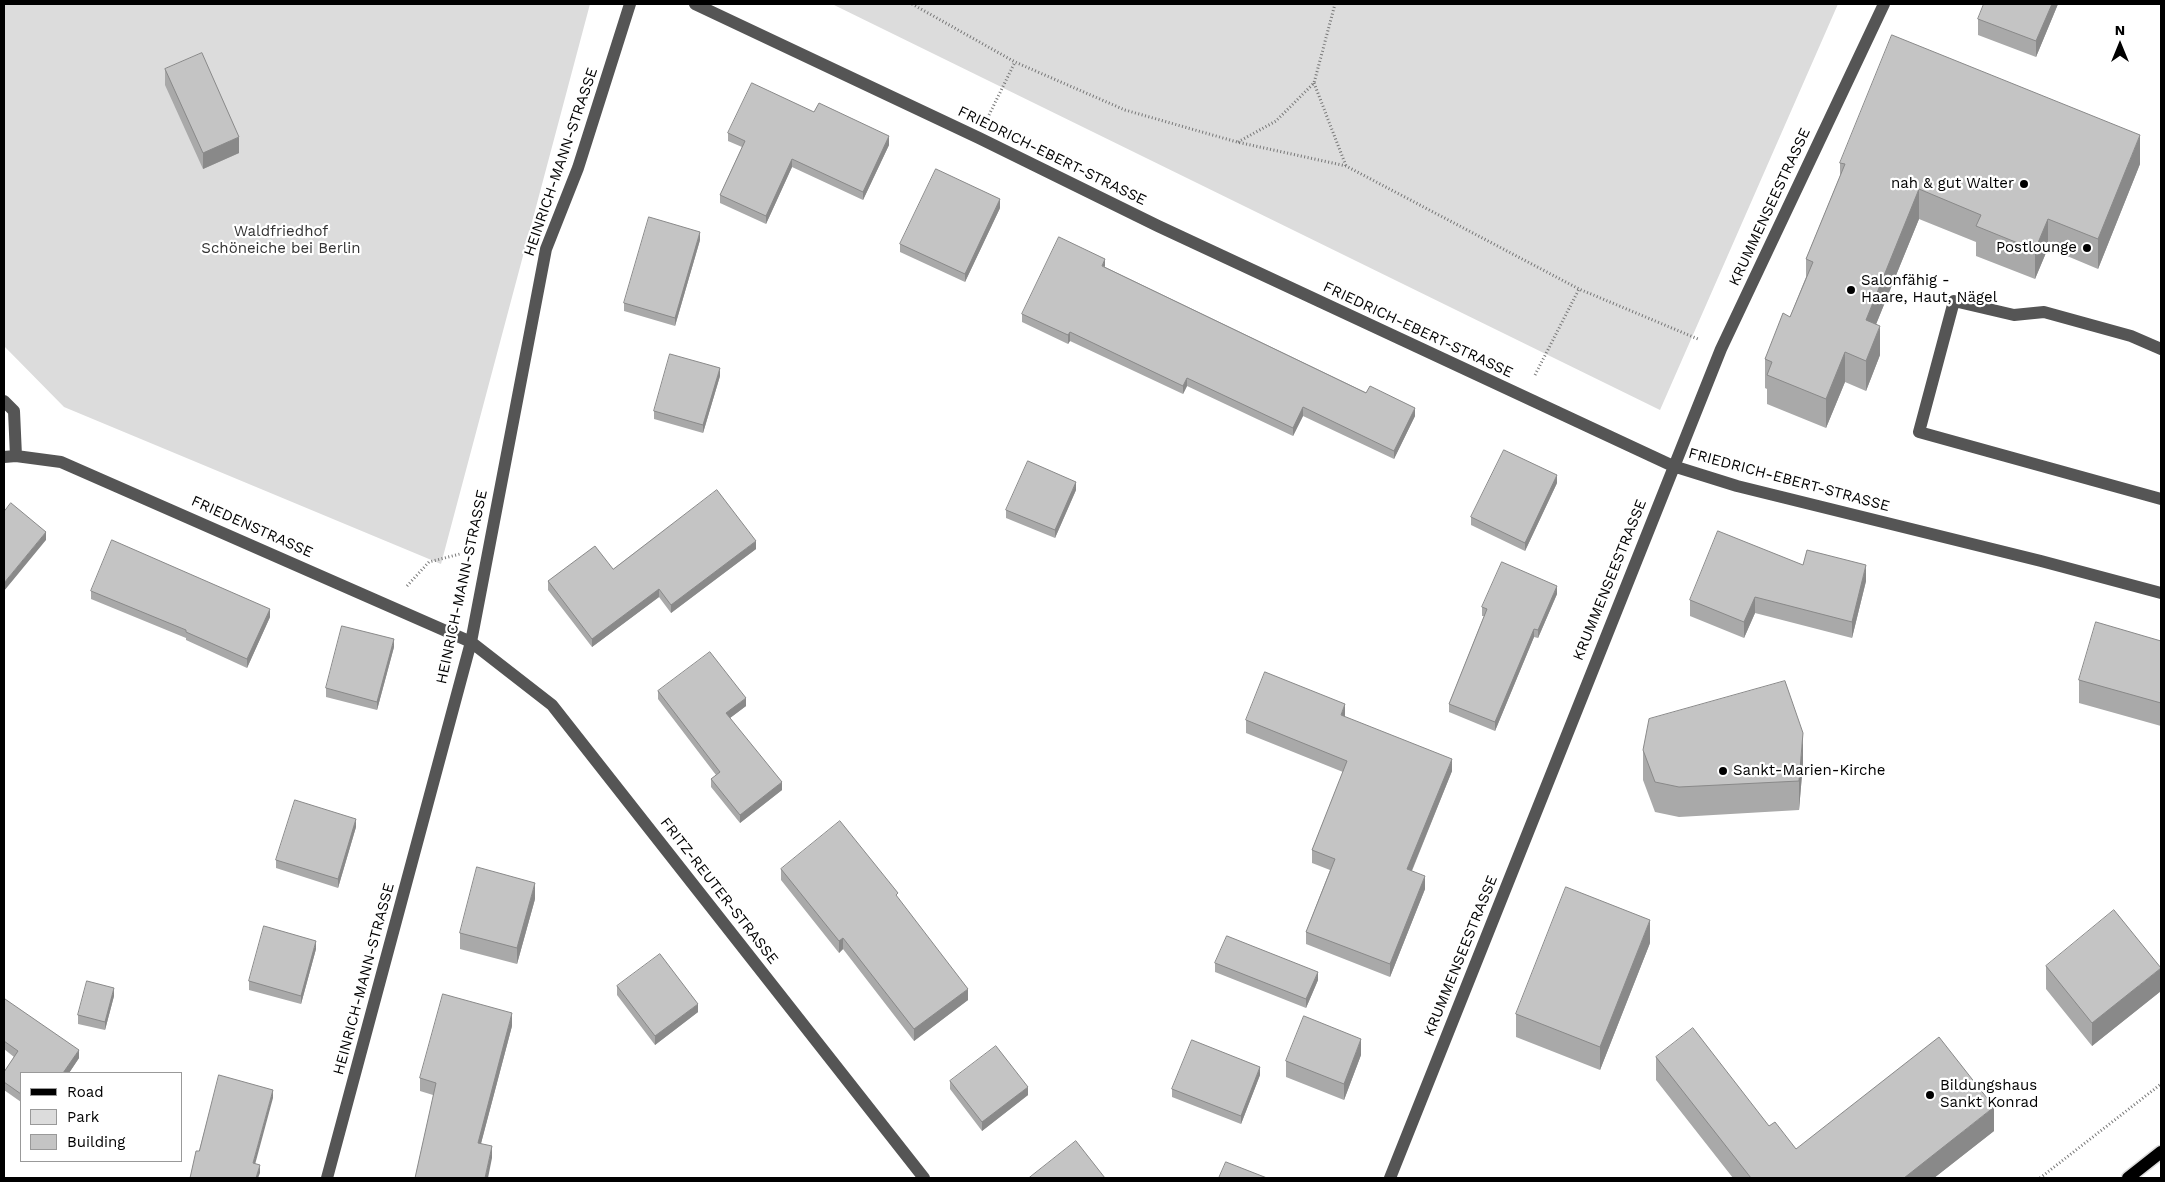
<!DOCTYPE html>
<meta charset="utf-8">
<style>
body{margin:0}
#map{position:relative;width:2165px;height:1182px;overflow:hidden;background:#fff;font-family:"Work Sans",sans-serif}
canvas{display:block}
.frame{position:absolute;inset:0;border:5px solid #000;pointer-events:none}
.legend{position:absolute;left:20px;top:1072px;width:162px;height:90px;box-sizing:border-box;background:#fff;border:1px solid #999;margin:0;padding:6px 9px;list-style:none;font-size:15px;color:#000}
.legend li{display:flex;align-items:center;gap:10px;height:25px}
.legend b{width:25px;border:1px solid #999}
.north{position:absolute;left:2095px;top:20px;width:50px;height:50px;-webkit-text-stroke:4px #fff;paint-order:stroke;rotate:0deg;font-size:14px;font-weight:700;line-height:20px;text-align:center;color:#000}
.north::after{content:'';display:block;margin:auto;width:18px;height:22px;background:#000;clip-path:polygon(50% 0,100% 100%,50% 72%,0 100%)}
</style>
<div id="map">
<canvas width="2165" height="1182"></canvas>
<div class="frame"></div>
<ul class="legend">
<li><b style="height:6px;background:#000"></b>Road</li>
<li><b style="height:14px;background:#dcdcdc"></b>Park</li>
<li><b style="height:14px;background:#c4c4c4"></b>Building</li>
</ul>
<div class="north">N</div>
</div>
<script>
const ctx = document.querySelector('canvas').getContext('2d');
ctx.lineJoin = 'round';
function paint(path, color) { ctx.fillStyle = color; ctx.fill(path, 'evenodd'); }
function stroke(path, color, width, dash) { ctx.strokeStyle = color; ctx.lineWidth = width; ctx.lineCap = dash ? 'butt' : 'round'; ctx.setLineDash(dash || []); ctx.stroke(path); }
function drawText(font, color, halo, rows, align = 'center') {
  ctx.font = font + ' "Work Sans",sans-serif'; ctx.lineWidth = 4.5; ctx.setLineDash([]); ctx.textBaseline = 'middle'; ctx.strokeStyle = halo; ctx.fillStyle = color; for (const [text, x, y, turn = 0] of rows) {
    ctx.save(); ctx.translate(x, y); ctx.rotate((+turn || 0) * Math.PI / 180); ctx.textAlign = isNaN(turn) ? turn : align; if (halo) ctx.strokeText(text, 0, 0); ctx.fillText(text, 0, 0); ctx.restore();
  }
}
const green = new Path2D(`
 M 4,4 L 590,4 L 441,564 L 64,407 L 4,346 Z
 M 832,4 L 1838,4 L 1660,410 Z`);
const path = new Path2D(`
 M 912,4 L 1015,62 L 1125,110 L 1237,142 L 1346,166 L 1579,289 L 1698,339
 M 1314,83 L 1346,166
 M 989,115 L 1015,62
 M 1238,142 L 1276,121 L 1314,83 L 1335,4
 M 1535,375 L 1579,289
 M 407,586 L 429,562 L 460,554
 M 2040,1178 L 2161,1084`);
const minor = new Path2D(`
 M 695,4 L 979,138 L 1158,226 L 1673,466 L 1737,486 L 2041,561 L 2161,593
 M 2161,349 L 2131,336 L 2044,312 L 2014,315 L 1954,301 L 1919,432 L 2161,499
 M 4,401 L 14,411 L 16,456
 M 4,457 L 16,456 L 61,462 L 471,642 L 552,705 L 924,1178
 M 327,1178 L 471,642 L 546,249 L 578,168 L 630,4
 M 1390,1178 L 1721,349 L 1884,4`);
const major = new Path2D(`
 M 2128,1178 L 2161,1152`);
const wall = new Path2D(`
 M 2058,4 L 2036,57 L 1978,35 L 1978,19 Z
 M 165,69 L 239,153 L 203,169 L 165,85 Z
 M 814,112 L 889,145 L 863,200 L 792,167 L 766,224 L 720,203 L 720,195 L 742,147 L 728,141 L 728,133 Z
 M 1840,163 L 2140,164 L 2098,269 L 2048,248 L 2035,279 L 1976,256 L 1976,242 L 1919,219 L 1876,324 L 1880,355 L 1866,391 L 1845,382 L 1826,428 L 1767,404 L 1767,389 L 1765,388 L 1765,359 L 1790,317 L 1806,277 L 1806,259 L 1840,176 Z
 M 1000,208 L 965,282 L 900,252 L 900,244 Z
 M 700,240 L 675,326 L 624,311 L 624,303 Z
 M 1105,267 L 1415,416 L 1394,459 L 1303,416 L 1293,436 L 1187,386 L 1183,394 L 1070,341 L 1068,344 L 1022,322 L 1022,314 Z
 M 720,376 L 703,433 L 654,419 L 654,411 Z
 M 1557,483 L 1525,551 L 1471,525 L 1471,517 Z
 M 1076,490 L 1055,538 L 1006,518 L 1006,510 Z
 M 756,549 L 671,613 L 659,597 L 592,647 L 548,590 L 548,581 L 613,569 Z
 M 1803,565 L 1866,581 L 1852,638 L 1755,613 L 1744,638 L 1690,616 L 1690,600 Z
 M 91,591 L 270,617 L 247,668 L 186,640 L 186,638 L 91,599 Z
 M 1557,594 L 1538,638 L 1534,637 L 1495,731 L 1449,712 L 1449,704 L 1484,616 L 1482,616 L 1482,607 Z
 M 2161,641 L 2161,726 L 2079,703 L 2079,680 Z
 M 394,647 L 377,710 L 326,697 L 326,688 Z
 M 658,691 L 746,706 L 730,718 L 782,790 L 740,823 L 711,787 L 711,779 L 716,775 L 658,699 Z
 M 1345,717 L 1452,771 L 1412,871 L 1425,889 L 1390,977 L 1306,944 L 1306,932 L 1330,870 L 1312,863 L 1312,850 L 1343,772 L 1246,733 L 1246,720 Z
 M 1643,750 L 1803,763 L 1799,810 L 1679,817 L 1655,812 L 1643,780 Z
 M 356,827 L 338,888 L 276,868 L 276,860 Z
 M 781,869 L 898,898 L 968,1000 L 914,1041 L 843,949 L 839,953 L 781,880 Z
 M 535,899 L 517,964 L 460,949 L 460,933 Z
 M 1650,943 L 1600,1070 L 1516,1037 L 1516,1014 Z
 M 316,949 L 301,1004 L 249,990 L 249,981 Z
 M 1215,963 L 1318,980 L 1306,1008 L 1215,972 Z
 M 2046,966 L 2161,991 L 2092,1046 L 2046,989 Z
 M 617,986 L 698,1012 L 655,1045 L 617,995 Z
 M 114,996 L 105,1030 L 78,1024 L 78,1015 Z
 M 4,1001 L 79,1058 L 69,1073 L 21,1073 L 21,1102 L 4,1090 L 4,1072 L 14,1057 L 4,1049 Z
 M 512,1026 L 481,1143 L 492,1158 L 433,1095 L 420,1091 L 420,1078 Z
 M 1361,1055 L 1344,1100 L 1286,1077 L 1286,1061 Z
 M 1656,1057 L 1769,1126 L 1796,1149 L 1994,1131 L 1934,1178 L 1733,1178 L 1656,1080 Z
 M 1260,1075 L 1241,1124 L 1172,1097 L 1172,1089 Z
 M 950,1081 L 1028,1095 L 982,1131 L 950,1089 Z`);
const shadedWall = new Path2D(`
 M 2052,4 L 2058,4 L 2036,57 L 2036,41 Z
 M 2140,135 L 2140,164 L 2098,269 L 2098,239 Z
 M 889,136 L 889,145 L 863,200 L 863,192 Z
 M 239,137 L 239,153 L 203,169 L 203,153 Z
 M 792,159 L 792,167 L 766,224 L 766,216 Z
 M 1919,189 L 1919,219 L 1866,349 L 1866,320 Z
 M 1000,199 L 1000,208 L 965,282 L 965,274 Z
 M 2048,219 L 2048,248 L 2035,279 L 2035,250 Z
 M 700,232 L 700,240 L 675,326 L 675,318 Z
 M 1105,259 L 1105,267 L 1102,266 Z
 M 1880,326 L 1880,355 L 1866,391 L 1866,361 Z
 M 1070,332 L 1070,341 L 1068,344 L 1068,335 Z
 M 1845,352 L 1845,382 L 1826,428 L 1826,399 Z
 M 720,368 L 720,376 L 703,433 L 703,425 Z
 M 1187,378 L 1187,386 L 1183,394 L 1183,386 Z
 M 1303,407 L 1303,416 L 1293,436 L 1293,428 Z
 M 1415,408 L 1415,416 L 1394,459 L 1394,451 Z
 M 1557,475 L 1557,483 L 1525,551 L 1525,543 Z
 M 1076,482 L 1076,490 L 1055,538 L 1055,530 Z
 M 46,532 L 46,540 L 4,591 L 4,583 Z
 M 756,541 L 756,549 L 671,613 L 671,605 Z
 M 1866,565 L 1866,581 L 1852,638 L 1852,622 Z
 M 1557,586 L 1557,594 L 1538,638 L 1538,630 Z
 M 659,589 L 659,597 L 592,647 L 592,639 Z
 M 1755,597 L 1755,613 L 1744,638 L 1744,622 Z
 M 270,609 L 270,617 L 247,668 L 247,659 Z
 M 1534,629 L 1534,637 L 1495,731 L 1495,722 Z
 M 394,639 L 394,647 L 377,710 L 377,702 Z
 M 746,698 L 746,706 L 726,721 L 726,713 Z
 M 1345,704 L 1345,717 L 1341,715 Z
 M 1803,733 L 1803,763 L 1799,810 L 1799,781 Z
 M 1452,759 L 1452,771 L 1407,882 L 1407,869 Z
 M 782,782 L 782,790 L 740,823 L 740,815 Z
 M 356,819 L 356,827 L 338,888 L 338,879 Z
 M 1425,876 L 1425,889 L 1390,977 L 1390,964 Z
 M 535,883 L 535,899 L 517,964 L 517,948 Z
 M 1650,920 L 1650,943 L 1600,1070 L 1600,1047 Z
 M 843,938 L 843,949 L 839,953 L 839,941 Z
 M 316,941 L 316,949 L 301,1004 L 301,996 Z
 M 2161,968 L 2161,991 L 2092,1046 L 2092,1023 Z
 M 1318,972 L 1318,980 L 1306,1008 L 1306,999 Z
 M 114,988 L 114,996 L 105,1030 L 105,1022 Z
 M 968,989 L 968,1000 L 914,1041 L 914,1029 Z
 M 698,1004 L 698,1012 L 655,1045 L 655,1036 Z
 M 512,1013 L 512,1026 L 478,1155 L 478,1143 Z
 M 1361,1039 L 1361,1055 L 1344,1100 L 1344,1084 Z
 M 79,1050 L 79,1058 L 69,1073 L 63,1073 Z
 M 1260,1067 L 1260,1075 L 1241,1124 L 1241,1116 Z
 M 1028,1087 L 1028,1095 L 982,1131 L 982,1122 Z
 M 273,1090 L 273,1098 L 253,1172 L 253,1163 Z
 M 1994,1107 L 1994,1131 L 1934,1178 L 1904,1178 Z
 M 492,1146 L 492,1158 L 488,1178 L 485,1178 Z
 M 260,1165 L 260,1173 L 258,1178 L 256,1178 Z`);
const building = new Path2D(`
 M 1984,4 L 2052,4 L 2036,41 L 1978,19 Z
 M 1892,35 L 2140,135 L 2098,239 L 2048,219 L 2035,250 L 1976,226 L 1981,215 L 1919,189 L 1866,320 L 1880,326 L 1866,361 L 1845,352 L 1826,399 L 1767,375 L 1772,362 L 1765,359 L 1783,313 L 1790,317 L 1813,262 L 1806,259 L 1845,164 L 1840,163 Z
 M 202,53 L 239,137 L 203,153 L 165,69 Z
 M 752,83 L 814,112 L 819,103 L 889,136 L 863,192 L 792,159 L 766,216 L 720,195 L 745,141 L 728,133 Z
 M 936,169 L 1000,199 L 965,274 L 900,244 Z
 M 649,217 L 700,232 L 675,318 L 624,303 Z
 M 1059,237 L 1105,259 L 1102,266 L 1366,393 L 1370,386 L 1415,408 L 1394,451 L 1303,407 L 1293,428 L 1187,378 L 1183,386 L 1070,332 L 1068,335 L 1022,314 Z
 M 670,354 L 720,368 L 703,425 L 654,411 Z
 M 1504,450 L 1557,475 L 1525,543 L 1471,517 Z
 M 1028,461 L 1076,482 L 1055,530 L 1006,510 Z
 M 717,490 L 756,541 L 671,605 L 659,589 L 592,639 L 548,581 L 595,546 L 613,569 Z
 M 11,503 L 46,532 L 4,583 L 4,512 Z
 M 1718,531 L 1803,565 L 1807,550 L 1866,565 L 1852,622 L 1755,597 L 1744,622 L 1690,600 Z
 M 112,540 L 270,609 L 247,659 L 186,632 L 186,630 L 91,591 Z
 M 1502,562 L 1557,586 L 1538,630 L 1534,629 L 1495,722 L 1449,704 L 1487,609 L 1482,607 Z
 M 2096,622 L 2161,641 L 2161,703 L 2079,680 Z
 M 342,626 L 394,639 L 377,702 L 326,688 Z
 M 710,652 L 746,698 L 726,713 L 782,782 L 740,815 L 711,779 L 720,772 L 658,691 Z
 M 1265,672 L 1345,704 L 1341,715 L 1452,759 L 1407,869 L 1425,876 L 1390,964 L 1306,932 L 1335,859 L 1312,850 L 1347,761 L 1246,720 Z
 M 1785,681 L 1803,733 L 1799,781 L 1679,787 L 1655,782 L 1643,750 L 1649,719 Z
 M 295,800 L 356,819 L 338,879 L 276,860 Z
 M 840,821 L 898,893 L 896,895 L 968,989 L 914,1029 L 843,938 L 839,941 L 781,869 Z
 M 477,867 L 535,883 L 517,948 L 460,933 Z
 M 1566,887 L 1650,920 L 1600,1047 L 1516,1014 Z
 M 2114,910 L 2161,968 L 2092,1023 L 2046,966 Z
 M 264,926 L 316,941 L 301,996 L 249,981 Z
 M 1227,936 L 1318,972 L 1306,999 L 1215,963 Z
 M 660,954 L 698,1004 L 655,1036 L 617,986 Z
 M 87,981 L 114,988 L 105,1022 L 78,1015 Z
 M 443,994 L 512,1013 L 478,1143 L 492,1146 L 485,1178 L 415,1178 L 436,1083 L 420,1078 Z
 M 5,999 L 79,1050 L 63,1073 L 21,1073 L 21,1094 L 4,1082 L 4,1072 L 18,1051 L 4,1041 L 4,1001 Z
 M 1304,1016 L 1361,1039 L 1344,1084 L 1286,1061 Z
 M 1693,1028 L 1769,1126 L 1775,1122 L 1796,1149 L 1939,1037 L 1994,1107 L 1904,1178 L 1751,1178 L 1656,1057 Z
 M 1192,1040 L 1260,1067 L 1241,1116 L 1172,1089 Z
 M 996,1046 L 1028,1087 L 982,1122 L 950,1081 Z
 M 219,1075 L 273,1090 L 253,1163 L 260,1165 L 256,1178 L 190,1178 L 196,1151 L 199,1151 Z
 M 1076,1141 L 1105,1178 L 1029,1178 Z
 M 1226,1162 L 1267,1178 L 1219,1178 Z`);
const markers = [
 [2024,184,5,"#000"],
 [2087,248,5,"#000"],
 [1851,290,5,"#000"],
 [1723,771,5,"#000"],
 [1930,1095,5,"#000"]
];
const streetNames = [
 ["FRIEDRICH-EBERT-STRASSE",1052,156,26],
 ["HEINRICH-MANN-STRASSE",561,162,-71],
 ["KRUMMENSEESTRASSE",1770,207,-65],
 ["FRIEDRICH-EBERT-STRASSE",1418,330,25],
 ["FRIEDRICH-EBERT-STRASSE",1789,480,15],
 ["FRIEDENSTRASSE",252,527,24],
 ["KRUMMENSEESTRASSE",1610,580,-68],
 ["HEINRICH-MANN-STRASSE",462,587,-78],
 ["FRITZ-REUTER-STRASSE",719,891,52],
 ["KRUMMENSEESTRASSE",1461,956,-68],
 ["HEINRICH-MANN-STRASSE",364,979,-75]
];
const poiNames = [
 ["nah & gut Walter",2014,184,"right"],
 ["Postlounge",2077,248,"right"],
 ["Salonfähig -",1861,281],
 ["Haare, Haut, Nägel",1861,298],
 ["Sankt-Marien-Kirche",1733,771],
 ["Bildungshaus",1940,1086],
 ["Sankt Konrad",1940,1103]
];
const parkNames = [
 ["Waldfriedhof",281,232],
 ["Schöneiche bei Berlin",281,249]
];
paint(green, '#dcdcdc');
stroke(major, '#dbdbdb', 15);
stroke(path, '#777', 3, [1, 2.5]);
stroke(minor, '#555', 12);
stroke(major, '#000', 12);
paint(wall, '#a9a9a9');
paint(shadedWall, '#898989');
paint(building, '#c4c4c4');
stroke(building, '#898989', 1);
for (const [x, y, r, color] of markers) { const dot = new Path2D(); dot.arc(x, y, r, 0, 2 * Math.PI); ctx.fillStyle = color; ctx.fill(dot); stroke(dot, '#fff', 2); }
drawText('15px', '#000', '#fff', streetNames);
drawText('15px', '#000', '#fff', poiNames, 'left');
drawText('15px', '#333', '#fff', parkNames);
</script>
